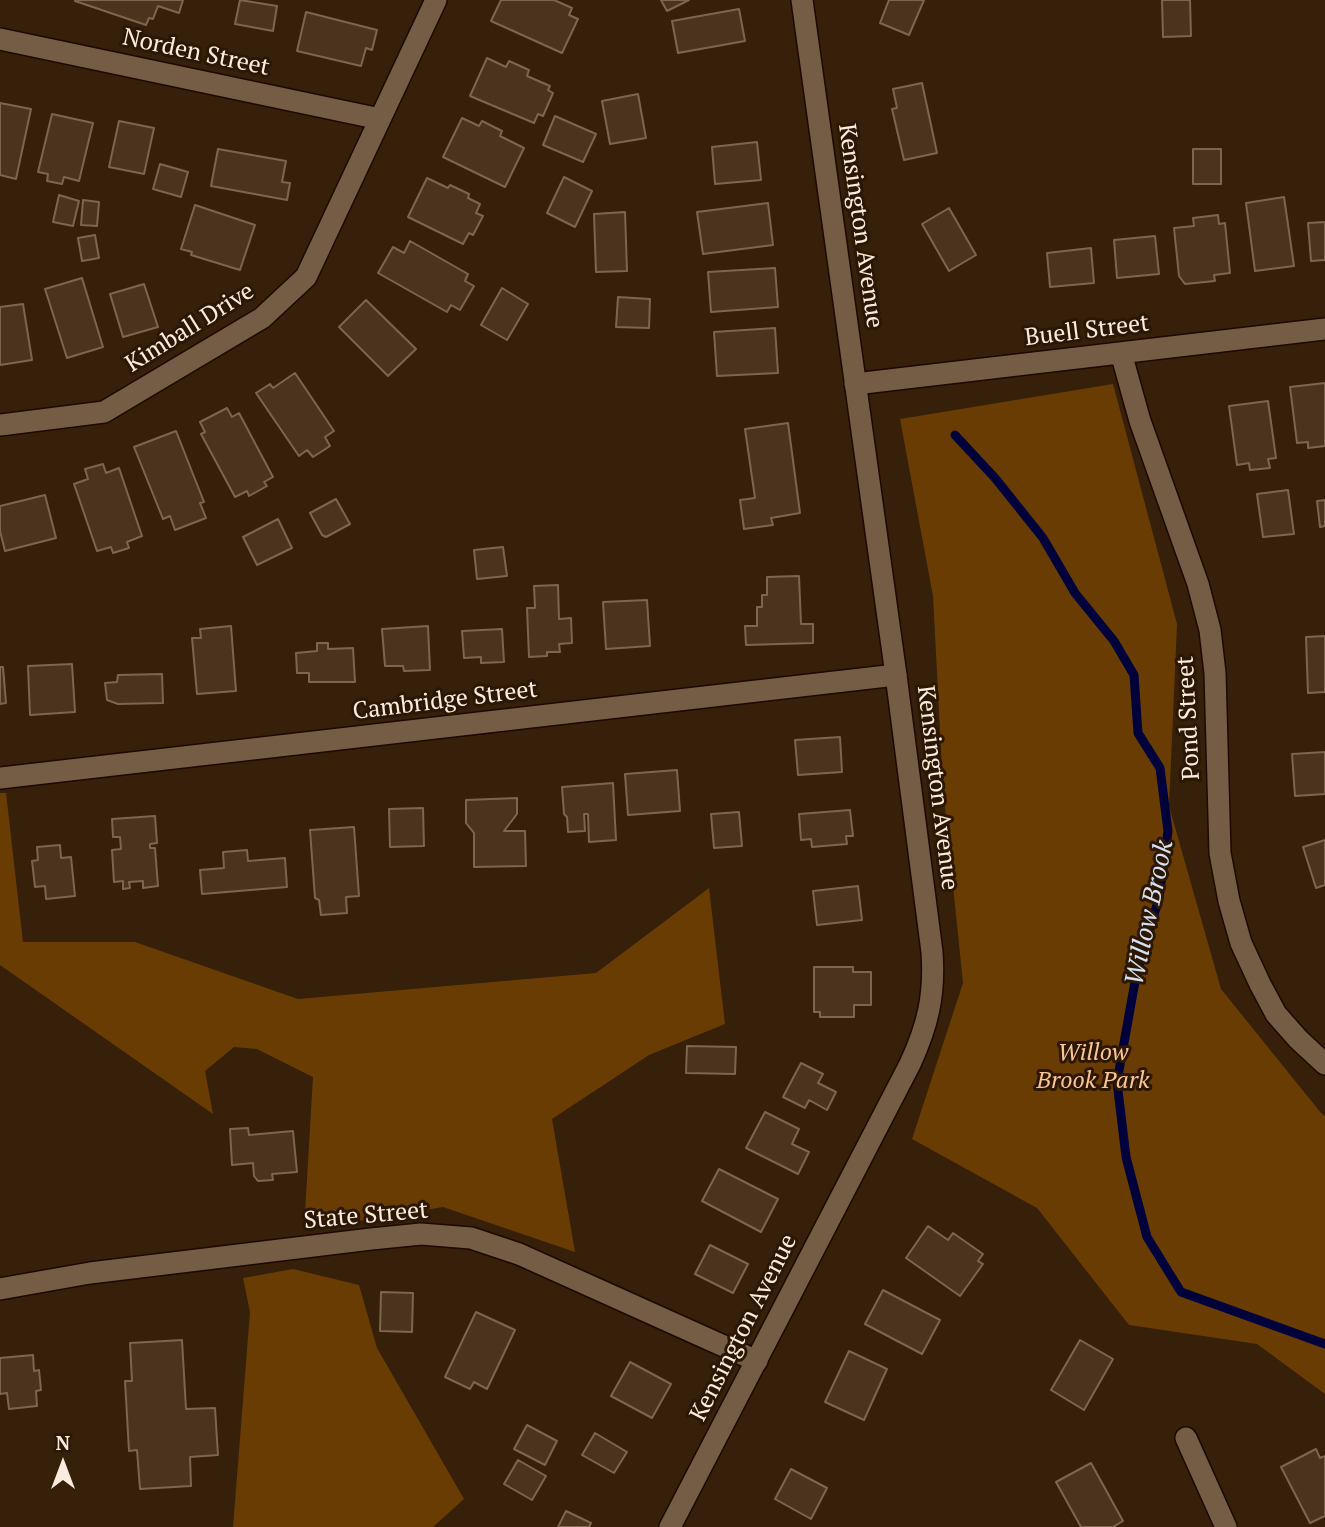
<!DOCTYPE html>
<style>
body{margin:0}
#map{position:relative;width:1325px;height:1527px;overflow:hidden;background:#36200a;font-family:"PT Serif",serif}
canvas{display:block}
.north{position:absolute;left:28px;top:1429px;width:70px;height:70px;-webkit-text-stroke:5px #2c1702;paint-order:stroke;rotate:0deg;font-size:19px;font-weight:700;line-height:28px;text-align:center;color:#fbecdf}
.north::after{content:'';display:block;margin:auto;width:24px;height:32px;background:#fbecdf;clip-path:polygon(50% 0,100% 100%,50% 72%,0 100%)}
</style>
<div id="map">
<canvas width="1325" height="1527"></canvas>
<div class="north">N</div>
</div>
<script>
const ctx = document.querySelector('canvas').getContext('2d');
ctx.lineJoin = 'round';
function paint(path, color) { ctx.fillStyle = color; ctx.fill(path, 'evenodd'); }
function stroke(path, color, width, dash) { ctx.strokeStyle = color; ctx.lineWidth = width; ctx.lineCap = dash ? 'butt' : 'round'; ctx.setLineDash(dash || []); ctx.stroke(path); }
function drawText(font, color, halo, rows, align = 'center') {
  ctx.font = font + ' "PT Serif",serif'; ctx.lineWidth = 6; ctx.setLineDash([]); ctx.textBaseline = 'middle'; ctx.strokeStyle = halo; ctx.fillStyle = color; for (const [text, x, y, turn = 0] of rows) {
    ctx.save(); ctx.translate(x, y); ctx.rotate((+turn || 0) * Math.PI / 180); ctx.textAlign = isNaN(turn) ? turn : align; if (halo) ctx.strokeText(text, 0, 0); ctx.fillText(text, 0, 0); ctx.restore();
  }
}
const green = new Path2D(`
 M 1113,384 L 1177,624 L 1169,806 L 1221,989 L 1321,1113 L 1325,1116 L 1325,1394 L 1257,1344 L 1129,1325 L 1037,1208 L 912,1139 L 963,983 L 943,788 L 933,596 L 900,419 Z
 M 0,793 L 6,793 L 23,942 L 135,942 L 298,999 L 596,973 L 709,888 L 725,1024 L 649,1055 L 552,1119 L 575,1252 L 443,1207 L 304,1230 L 313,1077 L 257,1049 L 234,1047 L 205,1071 L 213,1114 L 0,965 Z
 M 293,1269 L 359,1285 L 377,1348 L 464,1499 L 433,1527 L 233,1527 L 250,1312 L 243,1278 Z`);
const stream = new Path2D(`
 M 955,435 L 995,478 L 1043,538 L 1075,593 L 1114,641 L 1134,675 L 1138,733 L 1160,768 L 1168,831 L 1159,898 L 1136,976 L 1117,1082 L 1126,1157 L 1147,1237 L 1181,1292 L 1325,1344`);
const building = new Path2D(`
 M 75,0 L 183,0 L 179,13 L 158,6 L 153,19 L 149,18 L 146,25 L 75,1 Z
 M 240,0 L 277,6 L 273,31 L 235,24 Z
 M 501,0 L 554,0 L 572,8 L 569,15 L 578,19 L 562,53 L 491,21 Z
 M 661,0 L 689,0 L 667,11 Z
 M 889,0 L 924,0 L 909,35 L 880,23 Z
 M 1162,0 L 1190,0 L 1191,36 L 1163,37 Z
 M 739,9 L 745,41 L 678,53 L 672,21 Z
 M 306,12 L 377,30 L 372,50 L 366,48 L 361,66 L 297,51 Z
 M 487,58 L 506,67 L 509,61 L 529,70 L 527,76 L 550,86 L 548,90 L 553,93 L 543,116 L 538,114 L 534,123 L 470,96 Z
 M 922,83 L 937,153 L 904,160 L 892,109 L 897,108 L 893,89 Z
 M 638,94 L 646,138 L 610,144 L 602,101 Z
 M 0,103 L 31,109 L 16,179 L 0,175 Z
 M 52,114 L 93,123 L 79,181 L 64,177 L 62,184 L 47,181 L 48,174 L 38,172 Z
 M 555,116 L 596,134 L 583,162 L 543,145 Z
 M 462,118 L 479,126 L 482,121 L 502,131 L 500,136 L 524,148 L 505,187 L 443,157 Z
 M 119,121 L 154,128 L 144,174 L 109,167 Z
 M 757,142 L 761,180 L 715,184 L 712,147 Z
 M 218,149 L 286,161 L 282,182 L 290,183 L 287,200 L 211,186 Z
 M 1193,149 L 1221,149 L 1221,184 L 1193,184 Z
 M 160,164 L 188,172 L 181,197 L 153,189 Z
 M 564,177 L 592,191 L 575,227 L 547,213 Z
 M 427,178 L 448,188 L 450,185 L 469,194 L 468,198 L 480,204 L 476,213 L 483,216 L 473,235 L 469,233 L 463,244 L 408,217 Z
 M 59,195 L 79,201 L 73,226 L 53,222 Z
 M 1284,197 L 1294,266 L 1255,271 L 1246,203 Z
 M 83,200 L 99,202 L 97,226 L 81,225 Z
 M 768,203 L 773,245 L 703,254 L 697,212 Z
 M 195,205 L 255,225 L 240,270 L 191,255 L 192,252 L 181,249 Z
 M 949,208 L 976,255 L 949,271 L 922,224 Z
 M 625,212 L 627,271 L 596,272 L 594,214 Z
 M 1218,215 L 1219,224 L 1225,223 L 1230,273 L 1214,275 L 1215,281 L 1185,284 L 1179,276 L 1174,228 L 1194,226 L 1193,218 Z
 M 1325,222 L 1325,260 L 1311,261 L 1308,223 Z
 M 95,235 L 99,258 L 82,261 L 78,238 Z
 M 1155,236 L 1159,274 L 1117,278 L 1114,240 Z
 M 410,241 L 468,274 L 465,281 L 474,286 L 460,310 L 451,305 L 447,312 L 378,273 L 393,247 L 404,253 Z
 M 1091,248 L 1094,283 L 1050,287 L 1047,253 Z
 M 775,268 L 778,307 L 711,312 L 708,272 Z
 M 82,278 L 103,347 L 67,358 L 45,289 Z
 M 144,284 L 158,327 L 123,337 L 110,294 Z
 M 502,288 L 528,304 L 507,340 L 481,325 Z
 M 618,297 L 650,299 L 649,328 L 616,327 Z
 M 366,300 L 416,349 L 388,376 L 339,327 Z
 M 23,304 L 32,360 L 0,365 L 0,307 Z
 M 775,328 L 778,373 L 717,376 L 714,332 Z
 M 295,373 L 334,431 L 325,437 L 330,446 L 313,457 L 307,450 L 299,456 L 256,393 L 270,384 L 273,388 Z
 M 1325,383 L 1325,446 L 1308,448 L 1308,442 L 1297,443 L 1290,387 Z
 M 1268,401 L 1276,458 L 1268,459 L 1270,468 L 1250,470 L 1249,463 L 1237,465 L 1229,406 Z
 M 227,408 L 232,417 L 239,413 L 273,477 L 264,482 L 267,486 L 249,496 L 247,491 L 235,497 L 201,434 L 205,432 L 200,422 Z
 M 788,423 L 800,513 L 771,518 L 773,525 L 744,529 L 740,500 L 755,498 L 745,429 Z
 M 176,431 L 204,502 L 200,503 L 206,518 L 175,530 L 170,516 L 163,519 L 134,447 Z
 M 103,464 L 106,473 L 119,468 L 142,536 L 127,542 L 129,548 L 113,553 L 111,547 L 97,551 L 74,484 L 88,479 L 85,469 Z
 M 1288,490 L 1294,534 L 1263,537 L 1257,494 Z
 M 45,495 L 56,538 L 5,551 L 0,531 L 0,506 Z
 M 336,499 L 350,524 L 326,537 L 322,535 L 310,513 Z
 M 1325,500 L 1325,526 L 1320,527 L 1317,501 Z
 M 278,519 L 292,548 L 257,565 L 243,537 Z
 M 503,547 L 507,576 L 477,579 L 474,550 Z
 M 799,576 L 801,624 L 813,624 L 813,643 L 746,645 L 745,626 L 757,626 L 757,607 L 762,607 L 762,595 L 767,595 L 767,577 Z
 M 558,585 L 559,619 L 571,618 L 572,643 L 559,644 L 560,652 L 547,652 L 547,656 L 529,657 L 527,608 L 535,608 L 534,586 Z
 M 647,600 L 650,646 L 606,649 L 603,602 Z
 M 231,626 L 236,691 L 197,694 L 192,638 L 201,638 L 200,629 Z
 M 428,626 L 430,670 L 404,671 L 403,666 L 385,666 L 382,629 Z
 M 502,629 L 504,662 L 481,663 L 481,657 L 464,658 L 462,631 Z
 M 1325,636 L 1325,692 L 1308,693 L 1306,637 Z
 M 317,643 L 328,643 L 328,649 L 353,648 L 355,682 L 309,682 L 309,673 L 297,673 L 296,653 L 317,651 Z
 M 72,664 L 75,712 L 30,715 L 28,666 Z
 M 0,667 L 3,667 L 6,703 L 0,704 Z
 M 162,674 L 163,703 L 118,704 L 107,700 L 105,683 L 117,682 L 118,675 Z
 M 840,737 L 842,772 L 798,775 L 795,740 Z
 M 1325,752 L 1325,794 L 1295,796 L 1292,754 Z
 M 677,770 L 680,811 L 628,815 L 625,774 Z
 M 613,783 L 616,840 L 589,842 L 588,814 L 584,814 L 585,831 L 568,832 L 567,817 L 564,814 L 562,787 Z
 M 517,798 L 517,814 L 504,831 L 525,831 L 526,866 L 474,867 L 474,833 L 466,823 L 466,800 Z
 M 423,808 L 424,846 L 390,847 L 389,809 Z
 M 850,810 L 853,836 L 846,836 L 847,844 L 812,847 L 811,839 L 801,840 L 799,814 Z
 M 739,812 L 742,846 L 714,848 L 711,814 Z
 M 155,816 L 157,843 L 150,844 L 150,848 L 155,848 L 158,886 L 143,888 L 143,881 L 129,882 L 130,888 L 123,889 L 123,881 L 114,882 L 112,850 L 121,849 L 120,837 L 113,837 L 112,819 Z
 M 354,827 L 359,896 L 346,897 L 347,913 L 321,915 L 319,900 L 315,898 L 310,830 Z
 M 1325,840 L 1325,885 L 1316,888 L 1303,847 Z
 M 60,845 L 61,858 L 71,857 L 75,896 L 46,899 L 45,886 L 35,887 L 32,861 L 38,860 L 37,847 Z
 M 247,850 L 248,861 L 285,858 L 287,887 L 202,894 L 200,870 L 224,868 L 223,852 Z
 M 858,886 L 862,920 L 817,925 L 813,891 Z
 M 814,967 L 853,967 L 853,972 L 871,972 L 871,1005 L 854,1005 L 854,1017 L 820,1017 L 820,1012 L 814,1012 Z
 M 687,1046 L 736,1047 L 735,1074 L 686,1073 Z
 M 801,1063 L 823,1074 L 818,1083 L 836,1092 L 827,1110 L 809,1100 L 805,1108 L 783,1097 Z
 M 765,1112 L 799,1129 L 792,1144 L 809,1152 L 798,1174 L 746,1148 Z
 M 248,1128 L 249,1135 L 293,1131 L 297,1172 L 272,1174 L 273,1180 L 258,1181 L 254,1176 L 253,1163 L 232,1165 L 230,1129 Z
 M 719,1169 L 778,1199 L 761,1232 L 702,1201 Z
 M 928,1226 L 948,1240 L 953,1233 L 983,1254 L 978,1261 L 983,1264 L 960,1296 L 906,1258 Z
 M 710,1245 L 748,1264 L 733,1293 L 695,1274 Z
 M 883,1290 L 940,1320 L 922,1354 L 865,1324 Z
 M 381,1292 L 413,1293 L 412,1332 L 380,1331 Z
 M 476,1312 L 515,1330 L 487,1389 L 474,1382 L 470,1389 L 445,1377 Z
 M 182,1340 L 186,1409 L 215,1408 L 218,1455 L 190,1457 L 191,1486 L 140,1489 L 137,1450 L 129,1451 L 125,1381 L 132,1381 L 130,1343 Z
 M 1080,1340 L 1113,1359 L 1084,1410 L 1051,1390 Z
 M 849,1351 L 887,1369 L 864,1420 L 825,1402 Z
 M 33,1355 L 34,1371 L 39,1370 L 41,1390 L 36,1391 L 37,1406 L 9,1409 L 7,1393 L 0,1394 L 0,1358 Z
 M 630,1362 L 671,1384 L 652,1418 L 611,1396 Z
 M 527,1425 L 557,1441 L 545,1465 L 514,1449 Z
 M 595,1433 L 627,1452 L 614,1473 L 582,1455 Z
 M 1316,1449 L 1320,1458 L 1325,1456 L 1325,1516 L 1310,1523 L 1281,1467 Z
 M 518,1460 L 546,1476 L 532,1500 L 504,1484 Z
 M 1091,1463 L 1123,1521 L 1113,1527 L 1081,1527 L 1056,1482 Z
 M 791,1469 L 827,1488 L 811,1519 L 775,1499 Z
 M 566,1511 L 591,1523 L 589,1527 L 558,1527 Z`);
const street = new Path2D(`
 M 0,39 L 380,119
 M 1121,353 L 1140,421 L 1198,584 L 1210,630 L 1215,673 L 1220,853 L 1229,901 L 1241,943 L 1260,984 L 1276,1014 L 1298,1039 L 1325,1064
 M 855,384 L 1325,329
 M 0,425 L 104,412 L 262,318 L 306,277 L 436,0
 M 0,778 L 896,675
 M 0,1289 L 90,1273 L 371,1239 L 421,1234 L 471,1238 L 519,1254 L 757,1361
 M 1186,1438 L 1226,1527`);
const secondary = new Path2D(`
 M 670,1527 L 910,1064 C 928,1025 935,995 932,952 L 896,675 L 802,0`);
const streetNames = [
 ["Norden Street",196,53,12],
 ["Kensington Avenue",860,226,82],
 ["Kimball Drive",190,328,-32],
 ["Buell Street",1087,331,-7],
 ["Cambridge Street",445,701,-7],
 ["Pond Street",1189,718,-93],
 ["Kensington Avenue",937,788,83],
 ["State Street",366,1216,-5],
 ["Kensington Avenue",744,1328,-63]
];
const parkNames = [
 ["Willow",1093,1053],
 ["Brook Park",1093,1081]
];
const waterNames = [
 ["Willow Brook",1150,913,-78]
];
paint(green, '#693c04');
stroke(stream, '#00003b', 9);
paint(building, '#4b341e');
stroke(building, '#7e654d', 2);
stroke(street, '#1d0900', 24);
stroke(secondary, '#1d0900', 24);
stroke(street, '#755c44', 21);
stroke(secondary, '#755c44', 21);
drawText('24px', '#fbecdf', '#2c1702', streetNames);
drawText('italic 24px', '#f9c594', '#2c1702', parkNames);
drawText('italic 26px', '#d5e0f3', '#2c1702', waterNames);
</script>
